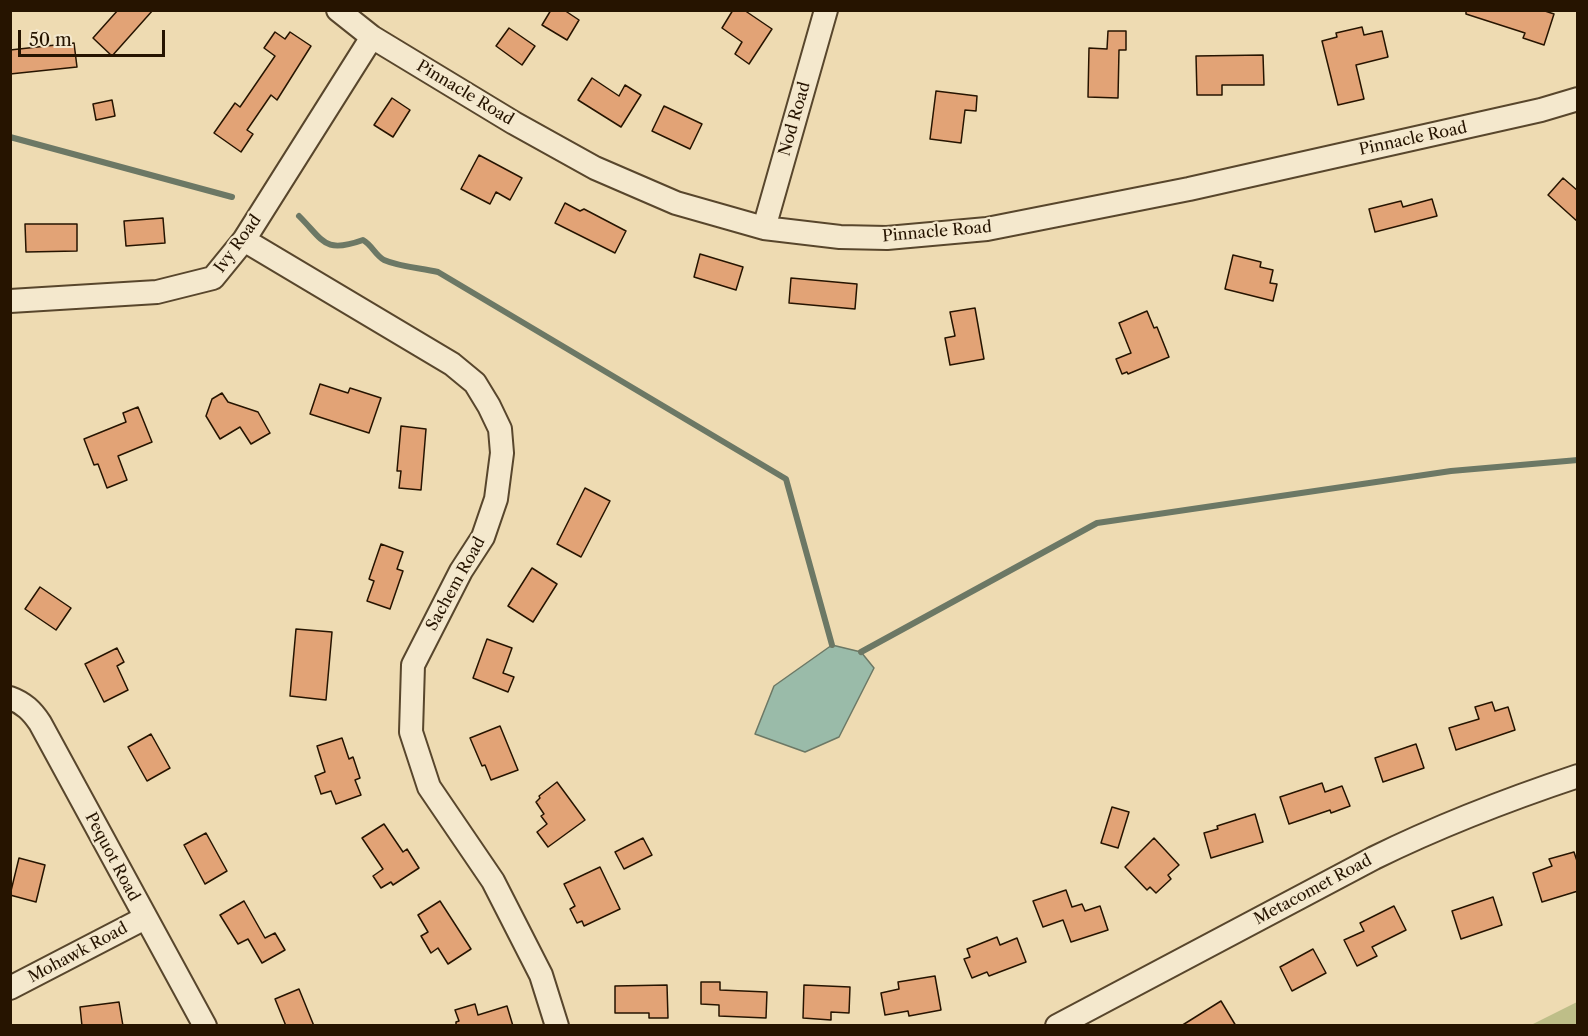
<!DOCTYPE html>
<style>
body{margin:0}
#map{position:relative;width:1588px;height:1036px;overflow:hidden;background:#eedbb2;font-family:"Libre Caslon Text",serif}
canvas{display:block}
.frame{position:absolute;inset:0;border:12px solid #261400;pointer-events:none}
.scale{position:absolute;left:18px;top:30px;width:147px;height:27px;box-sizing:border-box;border:3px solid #261400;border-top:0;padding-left:8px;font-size:18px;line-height:21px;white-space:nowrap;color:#261400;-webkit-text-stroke:4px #f4e8cd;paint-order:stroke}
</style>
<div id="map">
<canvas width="1588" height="1036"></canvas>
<div class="frame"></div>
<div class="scale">50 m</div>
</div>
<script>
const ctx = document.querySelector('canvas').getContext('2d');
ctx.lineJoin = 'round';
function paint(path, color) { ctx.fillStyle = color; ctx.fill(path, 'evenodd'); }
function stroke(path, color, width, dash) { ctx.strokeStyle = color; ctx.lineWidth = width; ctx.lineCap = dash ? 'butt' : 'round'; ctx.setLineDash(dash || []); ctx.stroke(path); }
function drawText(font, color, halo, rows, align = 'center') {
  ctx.font = font + ' "Libre Caslon Text",serif'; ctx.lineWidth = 4.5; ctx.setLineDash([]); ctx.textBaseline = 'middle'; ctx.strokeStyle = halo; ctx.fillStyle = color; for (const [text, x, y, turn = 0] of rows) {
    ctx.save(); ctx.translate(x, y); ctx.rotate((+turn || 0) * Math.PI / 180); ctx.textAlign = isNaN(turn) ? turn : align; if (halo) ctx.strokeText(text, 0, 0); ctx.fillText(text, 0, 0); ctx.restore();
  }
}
const green = new Path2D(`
 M 1577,1002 L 1577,1025 L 1531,1025 Z`);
const water = new Path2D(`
 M 832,645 L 861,652 L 874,668 L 839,737 L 805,752 L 755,734 L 774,686 Z`);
const stream = new Path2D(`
 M 10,137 L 232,197
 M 299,216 C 324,241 324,254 363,240 C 372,245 375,255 384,260 C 400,267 421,268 438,272 L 786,479 L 832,645
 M 861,652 L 1097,523 L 1451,471 L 1578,460`);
const building = new Path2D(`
 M 118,10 L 153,10 L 112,56 L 93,38 Z
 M 551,10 L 564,10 L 579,20 L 567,40 L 542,25 Z
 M 733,10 L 744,10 L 772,29 L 749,64 L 735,54 L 742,42 L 722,28 Z
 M 1466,10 L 1542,10 L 1554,14 L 1544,45 L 1523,38 L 1525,33 L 1466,14 Z
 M 1362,27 L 1364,35 L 1382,31 L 1388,57 L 1356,65 L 1364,99 L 1338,105 L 1322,41 L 1337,37 L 1336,33 Z
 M 509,28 L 535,46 L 522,65 L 496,46 Z
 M 1108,31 L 1126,31 L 1126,50 L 1119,50 L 1118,98 L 1088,97 L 1089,48 L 1107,49 Z
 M 275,32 L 285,39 L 290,32 L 311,46 L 277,100 L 271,95 L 247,130 L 253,134 L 241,152 L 214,133 L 235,103 L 240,107 L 275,56 L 264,48 Z
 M 74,43 L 77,67 L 10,74 L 10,50 Z
 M 1263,55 L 1264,85 L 1222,85 L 1222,95 L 1197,95 L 1196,56 Z
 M 592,78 L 619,96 L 625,85 L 641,95 L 621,127 L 578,100 Z
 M 936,91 L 977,96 L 976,111 L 965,110 L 961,143 L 930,139 Z
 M 392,98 L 410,110 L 393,137 L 374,125 Z
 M 112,100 L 115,116 L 96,120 L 93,104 Z
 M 664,106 L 702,124 L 690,149 L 652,131 Z
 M 479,155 L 522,178 L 510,200 L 496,192 L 490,204 L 461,189 Z
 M 1563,178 L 1578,191 L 1578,222 L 1548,195 Z
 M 1432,199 L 1437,216 L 1375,232 L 1369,209 L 1401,201 L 1403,207 Z
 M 565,203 L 580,211 L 584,209 L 626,231 L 615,253 L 555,223 Z
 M 163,218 L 165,243 L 126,246 L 124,221 Z
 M 25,224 L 77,224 L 77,251 L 26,252 Z
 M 700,254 L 743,267 L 736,290 L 694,277 Z
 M 1233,255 L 1261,262 L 1260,267 L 1273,270 L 1270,283 L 1277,284 L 1273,301 L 1225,289 Z
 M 791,278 L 857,284 L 855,309 L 789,303 Z
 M 975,308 L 984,359 L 950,365 L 945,338 L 955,336 L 950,312 Z
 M 1147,311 L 1154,328 L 1157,327 L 1169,357 L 1128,374 L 1127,372 L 1122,374 L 1116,359 L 1131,353 L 1119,323 Z
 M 320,384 L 348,393 L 350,388 L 381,398 L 369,433 L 310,414 Z
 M 222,393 L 228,402 L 258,412 L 270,433 L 251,444 L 240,427 L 220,439 L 206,416 L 212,399 Z
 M 138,407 L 152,442 L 118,456 L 127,480 L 107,488 L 98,464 L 94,465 L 84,439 L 126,422 L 123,413 Z
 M 401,426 L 426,429 L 421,490 L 399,488 L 401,471 L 397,471 Z
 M 585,488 L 610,501 L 581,557 L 557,544 Z
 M 381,544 L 403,552 L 397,569 L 403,571 L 390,609 L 367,601 L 374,581 L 369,579 Z
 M 532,568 L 557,584 L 533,622 L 508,606 Z
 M 40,587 L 71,608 L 56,630 L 25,609 Z
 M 296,629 L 332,632 L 326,700 L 290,696 Z
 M 487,639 L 512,648 L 503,673 L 514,677 L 508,692 L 473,678 Z
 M 117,648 L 124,662 L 117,666 L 128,690 L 104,702 L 85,664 Z
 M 1492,702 L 1495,711 L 1508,707 L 1515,730 L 1456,750 L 1449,728 L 1479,719 L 1475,707 Z
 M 500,726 L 518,770 L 491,780 L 485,765 L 482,766 L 470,738 Z
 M 151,734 L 170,768 L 147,781 L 128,747 Z
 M 342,738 L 349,759 L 353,757 L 360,778 L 355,780 L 361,795 L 336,804 L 331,791 L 321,794 L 315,776 L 325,772 L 317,746 Z
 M 1416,744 L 1424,768 L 1383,782 L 1375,758 Z
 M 557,782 L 585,820 L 548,847 L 537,832 L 547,824 L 541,816 L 544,814 L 536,802 L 540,798 L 539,796 Z
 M 1322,783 L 1325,792 L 1342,786 L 1350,806 L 1331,813 L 1330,810 L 1289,824 L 1280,797 Z
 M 1112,807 L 1129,812 L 1118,848 L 1101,843 Z
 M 1255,814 L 1263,842 L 1211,858 L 1204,833 L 1218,829 L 1217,826 Z
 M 384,824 L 403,852 L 407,849 L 419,868 L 393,885 L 391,882 L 381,888 L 373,876 L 383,869 L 362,838 Z
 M 206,833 L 227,871 L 205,884 L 184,845 Z
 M 643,838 L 652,855 L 624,869 L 615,852 Z
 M 1154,838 L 1179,865 L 1168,875 L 1171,879 L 1156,893 L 1150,887 L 1147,890 L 1125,867 Z
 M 1574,852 L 1578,864 L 1578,891 L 1542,902 L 1533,873 L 1552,866 L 1549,859 Z
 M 19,858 L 45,865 L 36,902 L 10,895 Z
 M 600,867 L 620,909 L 584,926 L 582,921 L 577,923 L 570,909 L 575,906 L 564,884 Z
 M 1066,890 L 1072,907 L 1082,904 L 1085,911 L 1100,906 L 1108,930 L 1071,942 L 1063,920 L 1043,927 L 1033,901 Z
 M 1493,897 L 1502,925 L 1461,939 L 1452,911 Z
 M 244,901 L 265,938 L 275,933 L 285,950 L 262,963 L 248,939 L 238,944 L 220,915 Z
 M 440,901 L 471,949 L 448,964 L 438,948 L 431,953 L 421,936 L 428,932 L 418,915 Z
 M 1394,906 L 1406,930 L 1372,947 L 1377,956 L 1357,966 L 1344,940 L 1364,931 L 1360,923 Z
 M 997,937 L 1000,945 L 1017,938 L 1026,962 L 989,976 L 987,972 L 972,978 L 964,959 L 970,957 L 967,949 Z
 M 1313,949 L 1326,973 L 1292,991 L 1280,967 Z
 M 935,976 L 941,1010 L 909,1016 L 908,1011 L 885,1015 L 881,993 L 899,989 L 898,982 Z
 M 701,982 L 720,982 L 720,990 L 767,992 L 766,1018 L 719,1016 L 719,1005 L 701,1004 Z
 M 667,985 L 668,1018 L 649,1018 L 649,1013 L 615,1013 L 615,986 Z
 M 804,985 L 850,987 L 849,1013 L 831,1012 L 831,1020 L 803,1018 Z
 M 299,989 L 314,1026 L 286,1026 L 275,999 Z
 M 1221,1001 L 1236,1026 L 1181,1026 Z
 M 119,1002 L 123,1026 L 82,1026 L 80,1007 Z
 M 475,1004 L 478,1015 L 507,1006 L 513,1026 L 456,1026 L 456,1022 L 459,1021 L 455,1010 Z`);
const minor = new Path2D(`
 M 338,10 L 372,37 L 514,123 L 595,168 L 676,203 L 764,228 L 840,237 L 887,238 L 987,229 L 1189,189 L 1541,110 L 1578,99
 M 764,228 L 826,10
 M 244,240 L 452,364 L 475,383 L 489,406 L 500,429 L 502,453 L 496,499 L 483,537 L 461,571 L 413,665 L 411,732 L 429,787 L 493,881 L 541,975 L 557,1026
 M 10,301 L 157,292 L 213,278 L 244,240 L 372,37
 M 10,698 C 24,703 32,711 40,723 L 205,1026
 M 10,988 L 145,918
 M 1057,1026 L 1374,858 C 1441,825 1506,800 1578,776`);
const streetNames = [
 ["Pinnacle Road",465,93,31],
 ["Nod Road",795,119,-74],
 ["Pinnacle Road",1413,139,-12],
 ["Pinnacle Road",937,232,-5],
 ["Ivy Road",238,244,-54],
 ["Sachem Road",456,584,-61],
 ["Pequot Road",112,857,62],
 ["Metacomet Road",1313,890,-28],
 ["Mohawk Road",78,953,-28]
];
paint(green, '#bebe88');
paint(water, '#9abba9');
stroke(water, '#6c7865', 1.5);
stroke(stream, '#6c7865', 6);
paint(building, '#e2a376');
stroke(building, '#261400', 1.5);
stroke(minor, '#58462c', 26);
stroke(minor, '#f4e8cd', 22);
drawText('16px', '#261400', '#f4e8cd', streetNames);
</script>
